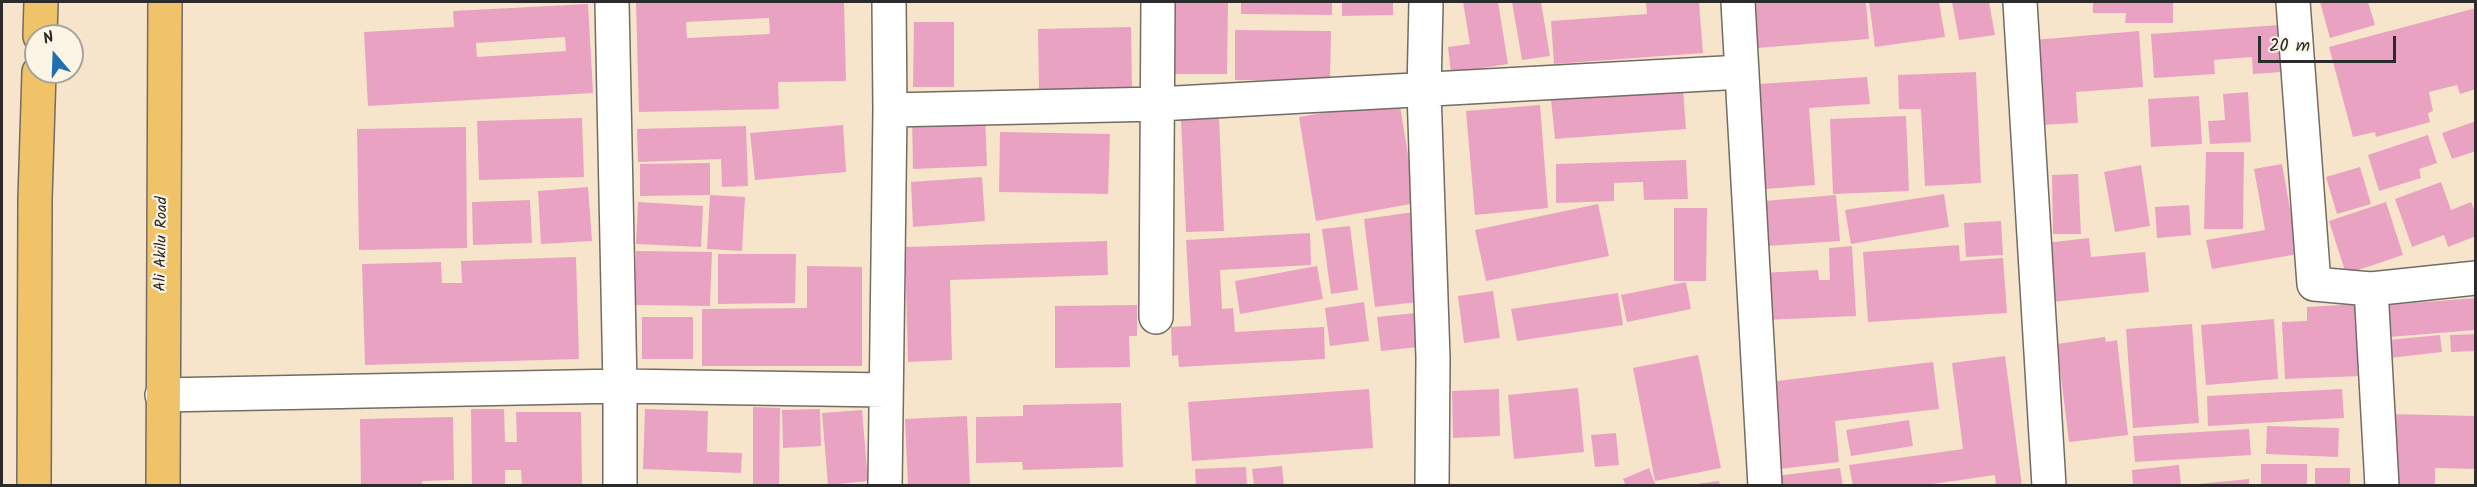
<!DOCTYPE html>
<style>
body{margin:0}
#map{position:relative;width:2477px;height:487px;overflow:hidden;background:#f6e5cb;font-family:Kalam,sans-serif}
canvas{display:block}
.frame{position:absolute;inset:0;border:3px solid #2b2b2b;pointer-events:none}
.north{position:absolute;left:24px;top:24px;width:60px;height:60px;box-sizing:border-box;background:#fcf5e5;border:2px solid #a8a49b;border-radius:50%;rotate:341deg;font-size:16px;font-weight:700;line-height:24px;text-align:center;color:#2b2b2b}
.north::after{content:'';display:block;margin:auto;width:21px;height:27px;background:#1f6fb2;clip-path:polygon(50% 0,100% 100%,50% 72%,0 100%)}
.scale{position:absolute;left:2258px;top:36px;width:138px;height:27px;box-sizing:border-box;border:3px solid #2b2b2b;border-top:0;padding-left:8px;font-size:18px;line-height:21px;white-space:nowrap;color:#2b2b2b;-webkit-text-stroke:4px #fcf5e5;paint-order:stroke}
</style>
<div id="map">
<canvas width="2477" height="487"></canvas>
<div class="frame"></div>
<div class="north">N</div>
<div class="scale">20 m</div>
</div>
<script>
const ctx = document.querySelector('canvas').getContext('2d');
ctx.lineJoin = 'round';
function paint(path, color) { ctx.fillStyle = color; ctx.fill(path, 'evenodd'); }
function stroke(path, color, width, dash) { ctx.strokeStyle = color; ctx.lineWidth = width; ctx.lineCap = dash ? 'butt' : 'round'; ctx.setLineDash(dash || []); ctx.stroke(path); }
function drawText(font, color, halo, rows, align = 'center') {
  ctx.font = font + ' Kalam,sans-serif'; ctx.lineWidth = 4.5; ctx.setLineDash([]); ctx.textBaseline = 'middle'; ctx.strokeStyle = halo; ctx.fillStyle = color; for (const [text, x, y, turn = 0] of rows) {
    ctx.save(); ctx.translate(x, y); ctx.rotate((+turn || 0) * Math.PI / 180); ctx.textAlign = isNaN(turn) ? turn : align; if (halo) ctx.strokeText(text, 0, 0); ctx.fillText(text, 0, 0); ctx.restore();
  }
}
const building = new Path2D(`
 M 636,2 L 844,2 L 846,81 L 778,82 L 779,109 L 639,112 ZM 769,18 L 770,34 L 687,38 L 686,22 Z
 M 1171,2 L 1228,2 L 1227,74 L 1170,74 Z
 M 1241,2 L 1332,2 L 1332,15 L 1241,14 Z
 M 1342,2 L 1393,2 L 1393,15 L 1342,16 Z
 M 1463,2 L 1498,2 L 1508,64 L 1451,73 L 1448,47 L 1470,44 Z
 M 1512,2 L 1541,2 L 1550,56 L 1522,60 Z
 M 1646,2 L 1699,2 L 1703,53 L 1554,64 L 1551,21 L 1647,14 Z
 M 1753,2 L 1866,2 L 1869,39 L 1757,48 Z
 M 1869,2 L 1939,2 L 1945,37 L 1875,47 Z
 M 1952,2 L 1989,2 L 1995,35 L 1959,40 Z
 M 2093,2 L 2173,2 L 2173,23 L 2125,23 L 2126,13 L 2093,13 Z
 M 2320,2 L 2368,2 L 2375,25 L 2330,38 Z
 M 588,4 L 593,93 L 368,106 L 364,32 L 454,27 L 453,11 ZM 565,37 L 566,51 L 477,57 L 476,43 Z
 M 2476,8 L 2476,89 L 2460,94 L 2457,85 L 2429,92 L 2433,111 L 2428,113 L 2430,122 L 2376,137 L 2375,132 L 2353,137 L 2329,47 Z
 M 914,22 L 954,22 L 954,87 L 913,87 Z
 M 2279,25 L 2282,72 L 2253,74 L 2252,57 L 2214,60 L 2215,74 L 2154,78 L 2151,34 Z
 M 1131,27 L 1132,88 L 1039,90 L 1038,29 Z
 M 1235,30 L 1331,31 L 1330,81 L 1235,80 Z
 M 2139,31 L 2143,87 L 2076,92 L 2078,123 L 2039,125 L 2034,40 Z
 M 1976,72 L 1981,183 L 1925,186 L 1921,109 L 1899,109 L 1898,75 Z
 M 1867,77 L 1870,104 L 1809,108 L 1815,185 L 1766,189 L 1759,84 Z
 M 1683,89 L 1686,129 L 1555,139 L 1551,99 Z
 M 2248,92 L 2251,142 L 2210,144 L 2208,121 L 2225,120 L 2223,94 Z
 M 2199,96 L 2202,144 L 2151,147 L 2148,99 Z
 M 1399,100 L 1416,203 L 1316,221 L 1299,117 Z
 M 1540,105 L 1548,208 L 1475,215 L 1466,111 Z
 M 985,113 L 987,166 L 913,169 L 912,116 Z
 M 1906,116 L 1909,191 L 1833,194 L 1830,119 Z
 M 1219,117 L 1224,231 L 1186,232 L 1181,119 Z
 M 582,118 L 584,177 L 479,180 L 477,121 Z
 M 2476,121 L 2476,151 L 2452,159 L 2442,133 Z
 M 843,125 L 846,172 L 755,180 L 750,133 Z
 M 746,126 L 748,186 L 722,187 L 721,159 L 638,162 L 637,129 Z
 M 466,127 L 467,248 L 359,250 L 357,129 Z
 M 1000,132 L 1110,134 L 1108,194 L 999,192 Z
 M 2428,135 L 2437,163 L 2419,169 L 2421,178 L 2379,191 L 2368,155 Z
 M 2206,152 L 2244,152 L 2243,229 L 2204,229 Z
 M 1686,160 L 1688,199 L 1644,200 L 1643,182 L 1614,183 L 1614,201 L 1556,203 L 1556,164 Z
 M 710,163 L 710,195 L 640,196 L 640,164 Z
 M 2282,164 L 2298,254 L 2212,269 L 2206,240 L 2265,230 L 2254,169 Z
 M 2141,165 L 2150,226 L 2115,232 L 2104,172 Z
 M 2360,167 L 2371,204 L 2337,214 L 2326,177 Z
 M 2078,174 L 2081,234 L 2053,234 L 2052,175 Z
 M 982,177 L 985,221 L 913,227 L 911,182 Z
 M 2441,182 L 2451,210 L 2471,202 L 2476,214 L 2476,236 L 2448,247 L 2444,235 L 2412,247 L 2395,199 Z
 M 588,187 L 592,241 L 541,244 L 538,191 Z
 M 1944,194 L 1949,227 L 1851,244 L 1845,210 Z
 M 710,195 L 745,197 L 742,251 L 707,249 Z
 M 1836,195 L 1840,241 L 1768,246 L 1764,201 Z
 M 530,200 L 532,243 L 473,245 L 472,202 Z
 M 638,202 L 703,206 L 701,247 L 636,244 Z
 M 2386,202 L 2403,255 L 2346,274 L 2329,221 Z
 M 1598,204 L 1609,256 L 1486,281 L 1475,230 Z
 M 2189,205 L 2191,235 L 2157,238 L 2155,207 Z
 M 1674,208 L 1707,208 L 1706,281 L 1674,281 Z
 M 1414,212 L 1425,301 L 1375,307 L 1364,219 Z
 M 2001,221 L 2003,255 L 1966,257 L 1964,223 Z
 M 1350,226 L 1358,290 L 1331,294 L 1322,229 Z
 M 1310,233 L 1311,265 L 1220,270 L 1222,309 L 1233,308 L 1235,332 L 1324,327 L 1325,359 L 1179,367 L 1178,355 L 1172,356 L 1171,327 L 1191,326 L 1186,240 Z
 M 2089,238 L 2091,257 L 2145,252 L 2149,292 L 2052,302 L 2046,243 Z
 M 1107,241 L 1108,275 L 950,280 L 952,360 L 908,362 L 905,247 Z
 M 1959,245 L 1960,261 L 2003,258 L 2007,313 L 1868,322 L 1863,252 Z
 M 1852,246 L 1856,316 L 1764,320 L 1761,273 L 1818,270 L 1819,280 L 1830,280 L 1829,248 Z
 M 636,251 L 712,252 L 710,306 L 635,305 Z
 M 718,254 L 796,254 L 795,303 L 718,304 Z
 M 576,257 L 579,359 L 365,365 L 362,264 L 441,262 L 442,283 L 462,283 L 461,261 Z
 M 807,266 L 862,267 L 862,366 L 702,366 L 702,309 L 807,308 Z
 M 1317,266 L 1323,299 L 1240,314 L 1235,281 Z
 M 1686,282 L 1691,309 L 1627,322 L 1621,295 Z
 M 1493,291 L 1500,338 L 1464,343 L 1458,296 Z
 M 1618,293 L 1623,325 L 1517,341 L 1511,309 Z
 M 2476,298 L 2476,330 L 2390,337 L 2387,305 Z
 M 1364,302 L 1369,341 L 1330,346 L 1325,308 Z
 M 2357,304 L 2360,376 L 2285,379 L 2282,322 L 2307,321 L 2307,307 Z
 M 1137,305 L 1137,336 L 1129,336 L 1130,367 L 1055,368 L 1055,306 Z
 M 1425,312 L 1428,346 L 1381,351 L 1377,317 Z
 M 642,317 L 693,317 L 693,359 L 642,359 Z
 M 2274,319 L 2278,379 L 2206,385 L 2201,325 Z
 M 2192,324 L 2199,423 L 2133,428 L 2126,329 Z
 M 2476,334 L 2476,351 L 2451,352 L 2450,335 Z
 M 2440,335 L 2442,352 L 2389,358 L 2388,340 Z
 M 2105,337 L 2106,342 L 2117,340 L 2128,435 L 2069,442 L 2057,344 Z
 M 1698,355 L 1721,468 L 1655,481 L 1633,368 Z
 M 2005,356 L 2022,486 L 1996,486 L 1995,475 L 1919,486 L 1853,486 L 1849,465 L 1963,449 L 1952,363 Z
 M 1933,362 L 1939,409 L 1835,421 L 1839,462 L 1771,470 L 1761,383 Z
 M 1578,388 L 1584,452 L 1514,459 L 1508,395 Z
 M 1369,389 L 1373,448 L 1192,461 L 1188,402 Z
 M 1499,389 L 1500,436 L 1453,438 L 1452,391 Z
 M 2342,389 L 2344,418 L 2208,426 L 2207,396 Z
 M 1121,403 L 1123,467 L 1023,470 L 1022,462 L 976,463 L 976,417 L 1023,416 L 1023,405 Z
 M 753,407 L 780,408 L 779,486 L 753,486 Z
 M 471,409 L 504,409 L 505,442 L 517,442 L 516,412 L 581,412 L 582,486 L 522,486 L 521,470 L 505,470 L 505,486 L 472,486 Z
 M 645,409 L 708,411 L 707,452 L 742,453 L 741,473 L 643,469 Z
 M 820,409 L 821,446 L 783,448 L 782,410 Z
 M 862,410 L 868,481 L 828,485 L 822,413 Z
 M 2391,414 L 2476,416 L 2476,469 L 2435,468 L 2435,486 L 2390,486 Z
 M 967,416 L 970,486 L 908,486 L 905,419 Z
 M 453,417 L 454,480 L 422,481 L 422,486 L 361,486 L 360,419 Z
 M 1909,420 L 1913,446 L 1851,456 L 1846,430 Z
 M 2267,426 L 2339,428 L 2338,457 L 2266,454 Z
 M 2249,429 L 2251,455 L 2135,462 L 2133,436 Z
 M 1616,433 L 1619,465 L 1595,467 L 1591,435 Z
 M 2261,464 L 2307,464 L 2307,486 L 2261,486 Z
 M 2179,465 L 2181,486 L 2133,486 L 2132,470 Z
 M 1282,466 L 1284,486 L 1254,486 L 1252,469 Z
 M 1246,467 L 1247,486 L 1196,486 L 1195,469 Z
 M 1649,468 L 1656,486 L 1626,486 L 1623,479 Z
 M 1840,468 L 1843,486 L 1777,486 L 1776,476 Z
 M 2315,468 L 2350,468 L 2350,486 L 2315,486 Z
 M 2249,479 L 2249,486 L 2199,486 L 2198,484 Z
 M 1719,481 L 1720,486 L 1697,486 L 1697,484 Z`);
const minor = new Path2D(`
 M 612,2 L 620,386 L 620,486
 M 1426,2 L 1424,91 L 1433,358 L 1432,486
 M 1738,2 L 1765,486
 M 2020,2 L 2049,486
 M 2293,2 L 2314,284 L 2371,289
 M 890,110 L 1158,104 L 1742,72
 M 1156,317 L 1158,2
 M 162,395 L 620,386 L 886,390
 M 885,486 L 890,110 L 889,2
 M 2382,486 L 2371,289 L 2476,278`);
const major = new Path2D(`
 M 40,36 L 41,2
 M 34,486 L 35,199 L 39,72
 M 163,486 L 165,2`);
const streetNames = [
 ["Ali Akilu Road",163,244,-89]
];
paint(building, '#eaa2c3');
stroke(minor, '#726c63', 36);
stroke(major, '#726c63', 36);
stroke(minor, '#fff', 33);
stroke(major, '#f0c369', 33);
drawText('16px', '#2b2b2b', '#fcf5e5', streetNames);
</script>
